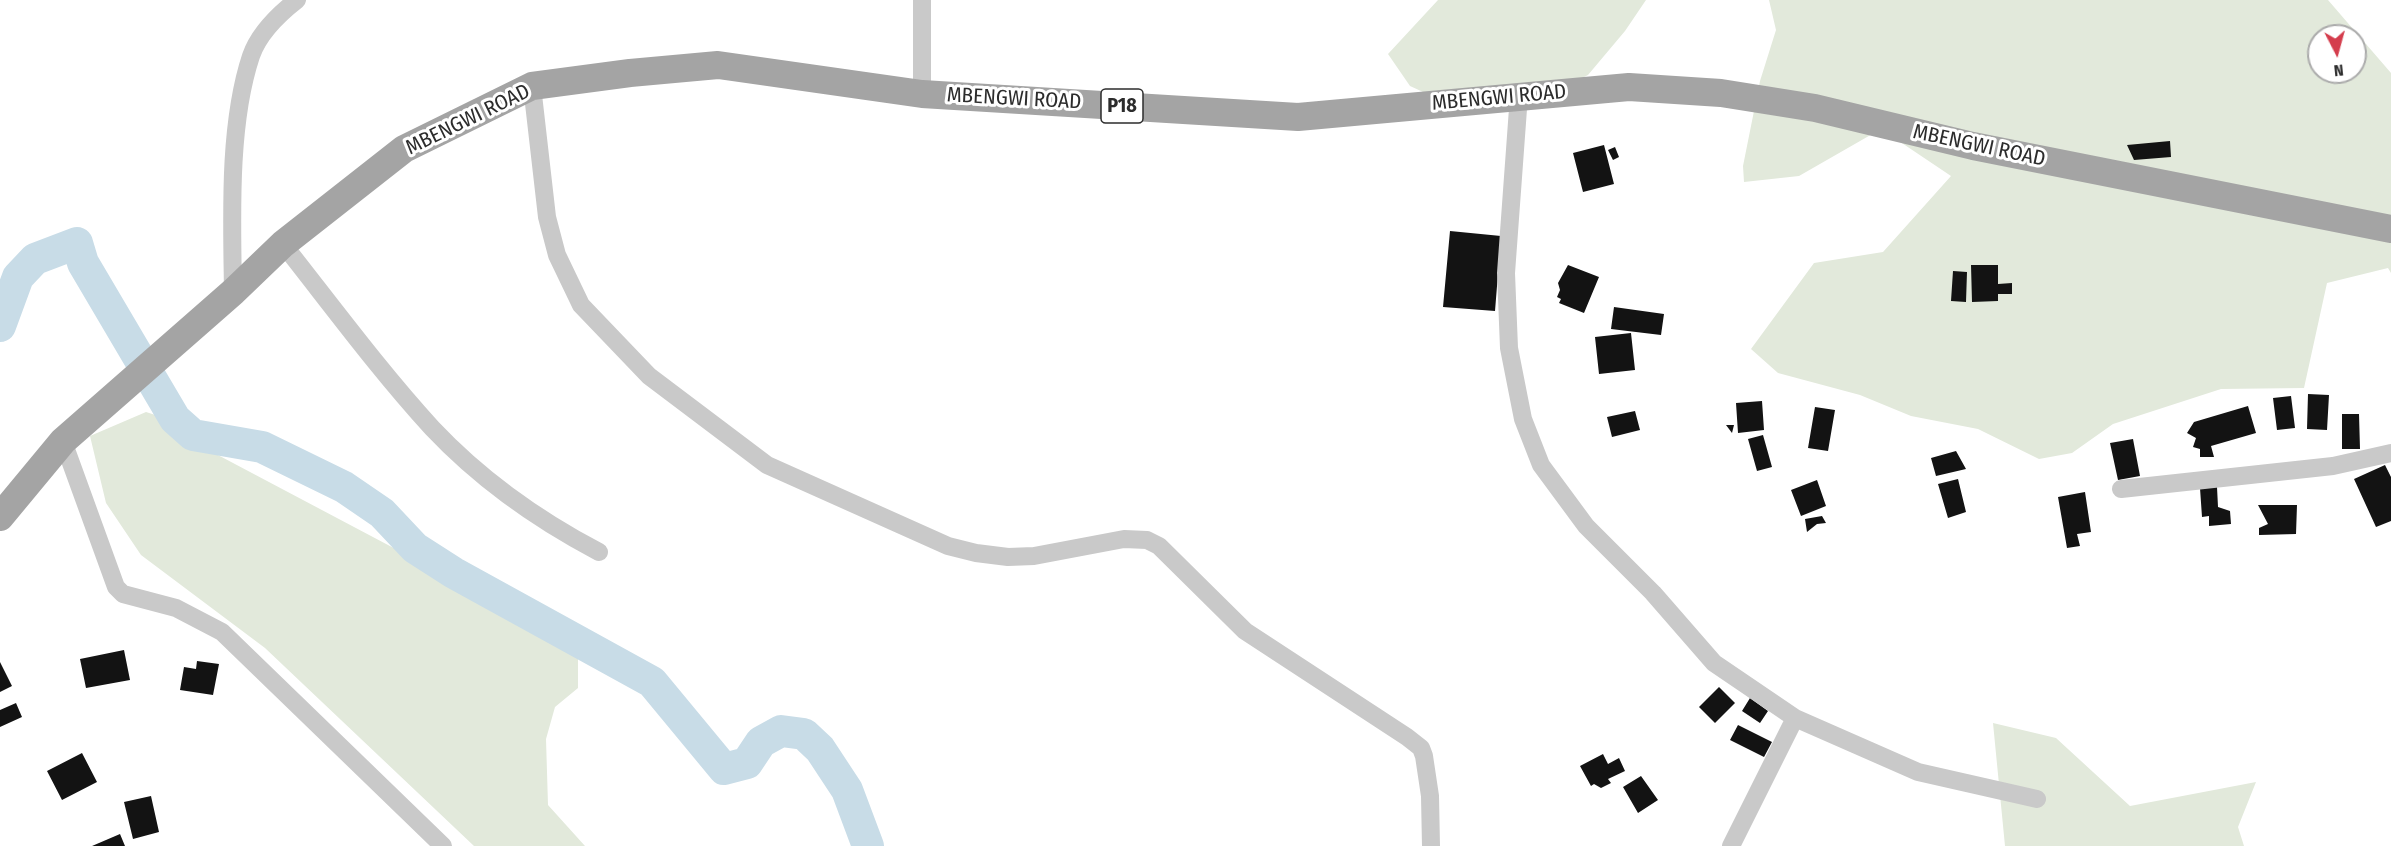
<!DOCTYPE html>
<html>
<head>
<meta charset="utf-8">
<style>
	body { margin:0 }
	#map { position:relative; width:2391px; height:846px; overflow:hidden; background:#fff; font-family:"Fira Sans Condensed",sans-serif }
	canvas { display:block }
	.north { position:absolute; left:2307px; top:24px; width:60px; height:60px; box-sizing:border-box; background:#fff; border:2px solid #ababab; border-radius:50%; rotate:174deg; font-size:16px; font-weight:700; line-height:24px; text-align:center; color:#2c2c2c }
	.north::after { content:''; display:block; margin:auto; width:21px; height:27px; background:#d43d4d; clip-path:polygon(50% 0,100% 100%,50% 72%,0 100%) }
</style>
</head>
<body>
<div id="map">
<canvas width="2391" height="846"></canvas>
<div class="north">N</div>
</div>
<script>
const context = document.querySelector('canvas').getContext('2d');
context.lineJoin = 'round';
function paint(path, color) { context.fillStyle = color; context.fill(path, 'evenodd'); }
function strokePath(path, color, width, dash) { context.strokeStyle = color; context.lineWidth = width; context.lineCap = dash ? 'butt' : 'round'; context.setLineDash(dash || []); context.stroke(path); }
function write(font, color, halo, rows, align = 'center') {
  context.font = font + ' "Fira Sans Condensed",sans-serif'; context.lineWidth = 6; context.setLineDash([]); context.textBaseline = 'middle'; context.strokeStyle = halo; context.fillStyle = color; for (const [text, x, y, turn = 0] of rows) {
    context.save(); context.translate(x, y); context.rotate((+turn || 0) * Math.PI / 180); context.textAlign = isNaN(turn) ? turn : align; if (halo) context.strokeText(text, 0, 0); context.fillText(text, 0, 0); context.restore();
  }
}
paint(new Path2D(`
	M1438,0H1646L1625,31L1588,75L1517,111L1456,107L1410,86L1388,54Z
	M1769,0H2328L2391,73V273L2388,268L2327,283L2304,388L2221,389L2113,424L2072,453L2039,459L1978,429L1911,416L1860,395L1778,373L1751,349L1814,263L1883,252L1951,176L1881,129L1799,176L1744,182L1743,166L1760,81L1776,30ZM2319,36H2355V72H2319Z
	M146,412L177,422L199,445L526,618L578,657V688L555,707L546,739L548,805L585,846H474L265,648L141,555L106,503L90,436Z
	M1993,723L2056,738L2130,806L2256,782L2238,827L2244,846H2005Z`), '#e2e9db');
strokePath(new Path2D(`
	M0,326L18,277L35,259L77,243L83,263L175,419L193,435L262,447L344,487L382,513L415,548L454,573L652,682L724,769L747,763L761,742L781,731L804,734L820,749L847,790L868,846`), '#c8dce7', 32);
paint(new Path2D(`
	M2170,141L2171,157L2134,160L2127,145Z
	M1604,145L1614,184L1583,192L1573,153Z
	M1615,147L1619,157L1613,160L1608,150Z
	M1450,231L1501,236L1495,311L1443,307Z
	M1568,265L1599,277L1584,313L1559,303L1561,299L1557,297L1560,290L1558,283Z
	M1971,265H1998V284L2012,283V294H1998V301L1972,302Z
	M1953,271L1967,272L1966,302L1951,301Z
	M1614,307L1664,314L1661,335L1611,329Z
	M1631,333L1635,370L1599,374L1595,337Z
	M2308,394L2329,395L2327,430L2307,429Z
	M2291,396L2295,428L2277,430L2273,398Z
	M1762,401L1764,430L1738,433L1736,403Z
	M2248,406L2256,433L2211,446L2214,457H2200V449L2193,447L2196,438L2187,433L2194,422Z
	M1815,407L1835,410L1828,451L1808,448Z
	M1635,411L1640,430L1612,437L1607,417Z
	M2342,414H2359L2360,449H2342Z
	M1726,425H1734L1732,433Z
	M1763,435L1772,467L1757,471L1748,439Z
	M2133,439L2140,476L2118,480L2110,443Z
	M1956,451L1966,469L1936,476L1931,458Z
	M2385,465L2391,477V521L2376,527L2354,479Z
	M1958,479L1966,512L1948,518L1938,484Z
	M1817,480L1826,506L1801,516L1791,490Z
	M2217,487L2218,507L2230,511L2231,524L2209,526V516L2202,517L2200,488Z
	M2085,492L2091,532L2077,534L2080,546L2067,548L2058,497Z
	M2258,505H2297L2296,534L2259,535V528L2268,524Z
	M1822,516L1826,523L1817,524L1807,532L1805,519Z
	M124,650L130,680L86,688L80,659Z
	M197,661L219,664L213,695L180,690L184,667L196,669Z
	M0,662L12,686L0,692Z
	M1719,687L1735,703L1715,723L1699,707Z
	M1750,698L1768,711L1760,723L1742,711Z
	M16,703L22,717L0,727V710Z
	M1738,725L1772,742L1764,757L1730,740Z
	M82,753L97,782L62,800L47,771Z
	M1603,754L1608,764L1619,758L1625,771L1608,779L1611,783L1601,788L1594,784L1591,786L1580,766Z
	M1641,776L1658,800L1638,813L1623,787Z
	M151,796L159,832L133,839L124,802Z
	M120,834L125,846H92Z`), '#131313');
strokePath(new Path2D(`
	M532,86L547,217L557,255L581,305L649,376L767,465L948,546L976,553L1008,557L1034,556L1124,539L1147,540L1159,546L1245,631L1407,737L1421,748L1424,756L1430,796L1431,846
	M922,94V0
	M1519,95L1506,273L1509,348L1523,419L1541,465L1586,526L1653,593L1714,663L1795,718L1918,772L2037,799
	M283,244C332,306 379,370 432,428C480,479 538,520 599,552
	M233,292C232,219 228,125 251,56C259,33 279,14 297,0
	M63,441L116,587L123,594L176,608L222,632L443,846
	M2121,489L2333,466L2391,453
	M1731,846L1795,718`), '#c9c9c9', 18);
strokePath(new Path2D(`
	M0,517L63,441L233,292L283,244L404,149L532,86L630,73L718,65L922,94L1298,117L1629,87L1721,93L1815,108L1973,146L2391,229`), '#a4a4a4', 28);
for (const [x, y, w] of [
	[1122,106,42]
]) { const box = new Path2D(); box.roundRect(x - w / 2, y - 17, w, 34, 4.5); context.fillStyle = '#fff'; context.fill(box); strokePath(box, '#2c2c2c', 1.5); }
write('bold 20px', '#2c2c2c', null, [
	["P18",1122,106]
]);
write('21px', '#2c2c2c', '#fff', [
	["MBENGWI ROAD",1499,98,-5],
	["MBENGWI ROAD",1014,99,3],
	["MBENGWI ROAD",468,120,-26],
	["MBENGWI ROAD",1979,146,12]
]);
</script>
</body>
</html>
